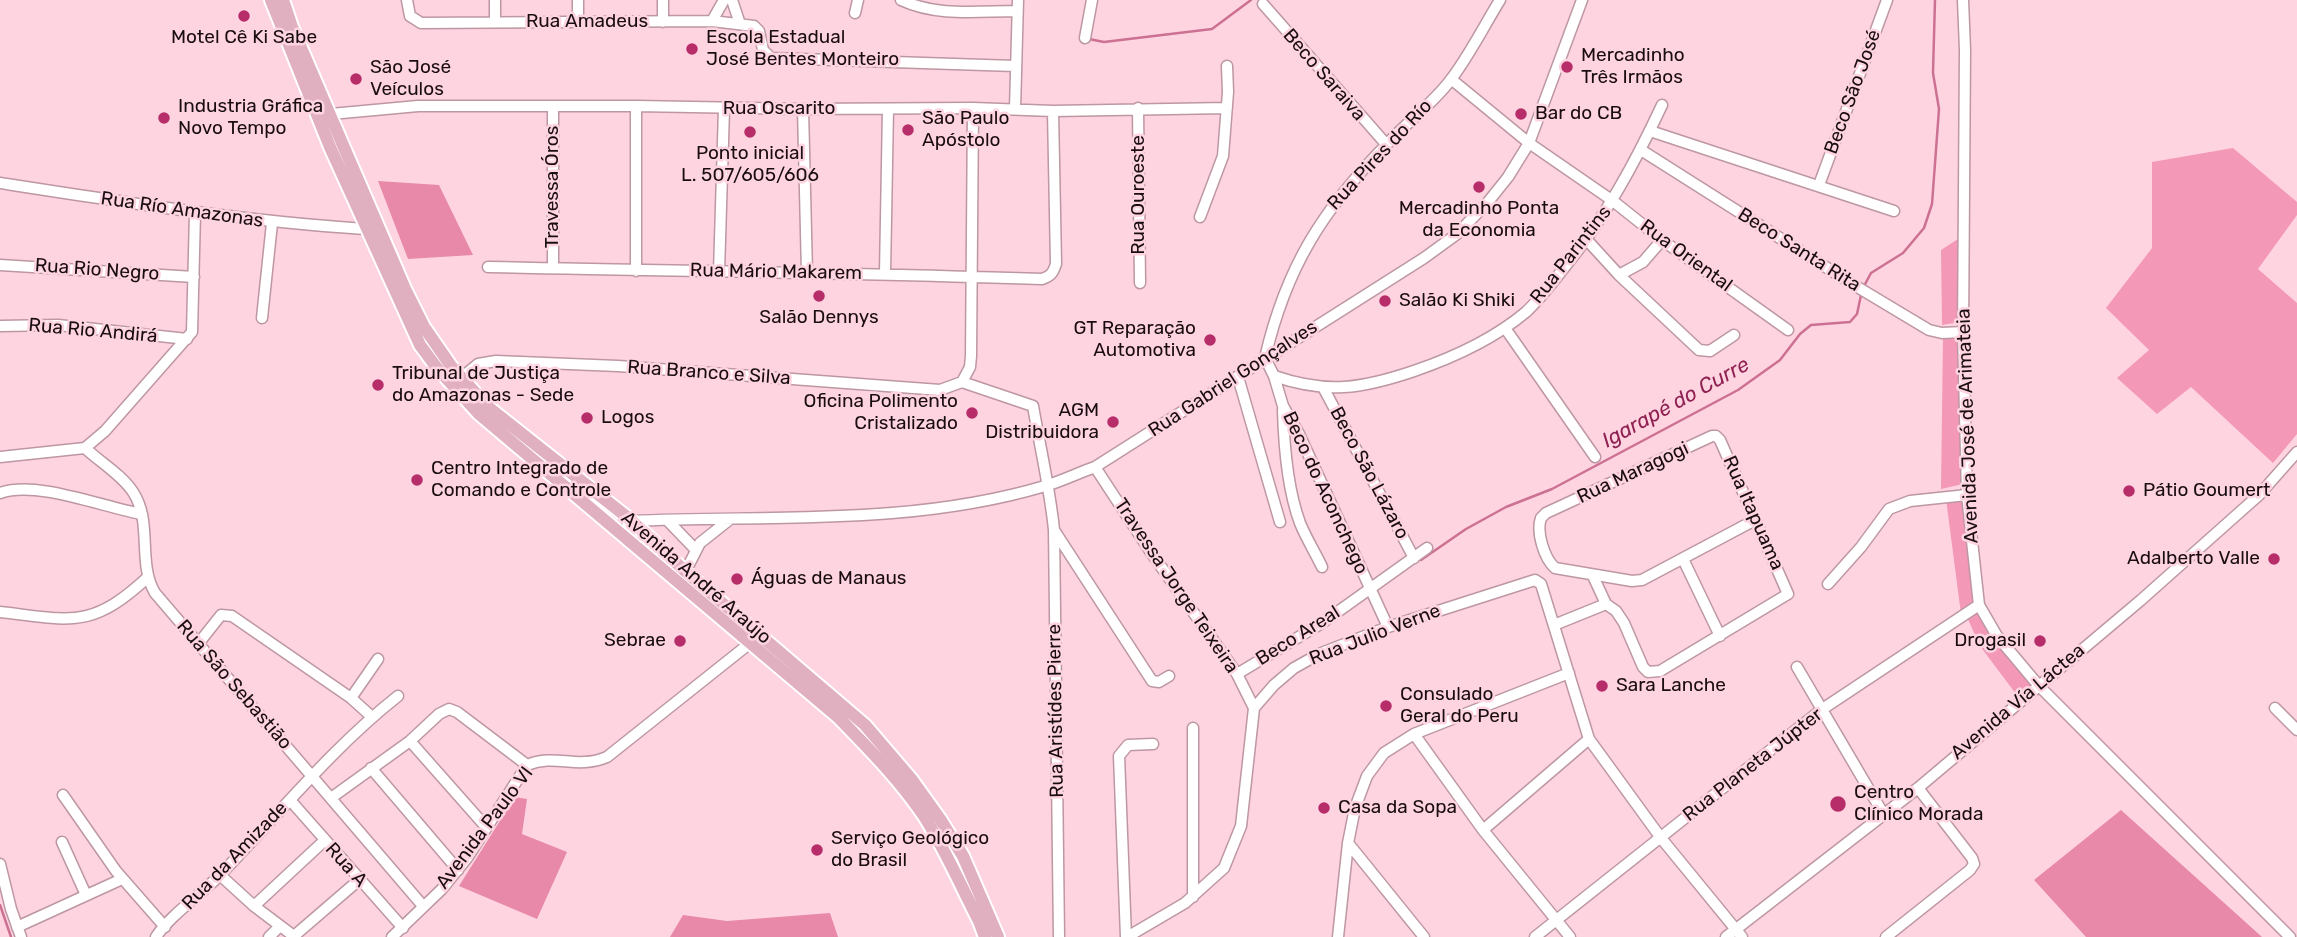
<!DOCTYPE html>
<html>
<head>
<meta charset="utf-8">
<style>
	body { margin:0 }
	canvas { display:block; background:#fed4e1 }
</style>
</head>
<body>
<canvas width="2297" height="937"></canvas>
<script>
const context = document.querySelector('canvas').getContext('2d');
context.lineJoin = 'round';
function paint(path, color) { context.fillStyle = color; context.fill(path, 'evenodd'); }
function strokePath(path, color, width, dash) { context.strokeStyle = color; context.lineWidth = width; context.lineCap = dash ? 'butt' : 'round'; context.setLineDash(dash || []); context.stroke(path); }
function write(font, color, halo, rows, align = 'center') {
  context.font = font + ' Rubik,sans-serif'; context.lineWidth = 5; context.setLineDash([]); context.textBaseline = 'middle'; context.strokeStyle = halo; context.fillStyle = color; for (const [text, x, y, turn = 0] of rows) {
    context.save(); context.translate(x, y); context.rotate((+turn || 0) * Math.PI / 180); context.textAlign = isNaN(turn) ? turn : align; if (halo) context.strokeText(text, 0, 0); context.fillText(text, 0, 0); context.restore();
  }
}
paint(new Path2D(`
	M2233,148L2297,202V215L2258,269L2297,303V434L2273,463L2191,387L2157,414L2117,378L2149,350L2106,308L2152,248V162Z
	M1958,239V319L1954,323L1942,325L1941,250Z
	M1943,336H1960L1963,484L1941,489Z
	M1964,496L1977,604L1961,614L1946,499Z
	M1979,606L2036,683L2019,698L1980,646L1966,615Z`), '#f498b8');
paint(new Path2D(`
	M378,181L439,185L473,255L408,259Z
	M515,797L527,799L522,834L567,852L537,919L459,886Z
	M2121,810L2262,937H2086L2034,880Z
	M830,913L838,937H670L683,915L727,921Z`), '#e889aa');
strokePath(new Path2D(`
	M1089,39L1104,42L1212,29L1251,0
	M1863,288L1871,273L1903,253L1924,228L1932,204L1939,109L1933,73L1935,0
	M1421,560L1466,529L1506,507L1552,489L1738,390L1780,360L1800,334L1811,325L1850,322L1857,314L1861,295
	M0,905L11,937`), '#cd7192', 2.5);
const minor = new Path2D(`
	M407,0L410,16L421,23L712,21L754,26L759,31L763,50L771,58L1015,66
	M495,0V22
	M663,0V22
	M732,0L740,24
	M901,0C938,17 977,11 1017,11
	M1963,0L1965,50L1963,332L1967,495L1979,605L1997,636L2039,686L2290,937
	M1263,4L1386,144
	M855,13L858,0
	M712,21L724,0
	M578,23V0
	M1085,38L1092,0
	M1451,79L1529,143L1613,201L1662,240L1788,330
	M553,106V268
	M636,106V271
	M1138,108L1140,283
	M803,109L807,273
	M1015,109L1018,0
	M331,114L418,106H636L803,109L973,108L1053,111L1227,108
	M1650,131L1894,211
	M1641,150L1854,285L1929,330L1942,333L1963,332
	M0,183C122,202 242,221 365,229
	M1819,185L1887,0
	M1200,217L1223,156L1228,92L1227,66
	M1587,240L1619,275
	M1662,240L1643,262L1619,275L1699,350L1710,351L1734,335
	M0,265L194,277
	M488,267C672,271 857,273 1042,279C1051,276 1053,273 1056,264L1053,111
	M719,272L724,109
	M885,273L888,109
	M262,318L272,223
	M0,326L58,325L187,339
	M1505,328L1595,457
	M1265,358C1286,267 1323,209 1388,143C1408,121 1435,102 1452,78C1470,54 1484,26 1500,0
	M1265,358L1274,376L1283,406L1299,434L1388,627
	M1274,376C1327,394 1361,389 1414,371C1452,358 1495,338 1526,312C1540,299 1552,283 1564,268C1605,218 1635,163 1662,105
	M1238,377L1280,522
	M461,378L478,364L496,361L618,366L940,390L962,382
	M962,382L1033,406C1040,447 1050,489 1054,530L1059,937
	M962,382L970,367L971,356L973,108
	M1324,389L1414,558
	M1283,410C1284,447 1287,488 1300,523C1306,538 1315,552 1322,567
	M85,448C100,462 122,475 133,492C153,522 137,563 155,593L423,906
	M85,448L105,431L192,332L195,213
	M0,457L85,448
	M1095,467L1150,551L1237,674L1254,708
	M0,493C37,480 102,507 142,514
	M667,520L696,550
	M1054,530L1152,681L1159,682L1169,676
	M621,534L632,521C770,515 911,526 1045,486C1062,481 1078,473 1095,467L1424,258L1457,234L1488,202L1508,177L1529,143L1582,0
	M1683,559L1720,636
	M1593,576L1606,604L1616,611L1624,623L1643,667L1648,672L1660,671L1788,594L1720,440L1716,436H1712L1546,513L1541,518C1536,532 1544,558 1555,568L1632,581L1642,580L1755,520
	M682,578L700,543L729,520
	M1828,584L1861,547L1889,509L1910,501L1967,495
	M0,612C71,620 91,630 148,577
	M1554,625L1606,604
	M198,644L221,615L232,616L351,698L372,717
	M1797,667L1884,815
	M1237,674L1322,623L1427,548
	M351,698L378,659
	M2275,708L2297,730
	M1414,734L1483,830L1570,937
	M410,741L486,827
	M371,768L458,870
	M63,795L116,871L165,927
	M331,798L410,741L439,714L449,709L457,712L527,765
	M290,800L403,928
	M1483,830L1589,739
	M62,842L86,895
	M1348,843L1424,937
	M0,864L11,909L21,937
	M220,875L254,906L295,937
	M1193,897V728
	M254,906L324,841
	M17,927L122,879
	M294,936L359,880
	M156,937C169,916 203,893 221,874C279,814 332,748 398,696
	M269,937L280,926
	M392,937L442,889L467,858L527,765C556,753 576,770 607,757L754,640
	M1126,937L1119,756L1128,745L1153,744
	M1127,937L1185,903L1224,868L1241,826L1254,708L1274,685L1294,668L1319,654L1388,627L1535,580L1541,584L1589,739L1661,838L1742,937
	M1338,937L1348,843L1355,808L1367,776L1384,753L1414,734L1569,673
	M1535,937L1821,710L1979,605
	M1726,937L1918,788L2141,600L2259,495L2297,452
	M1886,937L1970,870L1974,864L1972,858L1918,788`);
const major = new Path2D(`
	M271,0L330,147L420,345L437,368L479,414L839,718C869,749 900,780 924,816C945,849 961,886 979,921L985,937
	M283,0L292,27L405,289L424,327L451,366L488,407L632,521L686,572L865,725L912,780L940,819L963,856L998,937`);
strokePath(minor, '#bd97a2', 13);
strokePath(major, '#fff', 16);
strokePath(minor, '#fff', 10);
strokePath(major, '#e0afc0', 12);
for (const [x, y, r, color] of [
	[244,16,7,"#b62d6a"],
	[692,49,7,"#b62d6a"],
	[1567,67,7,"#b62d6a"],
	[356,79,7,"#b62d6a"],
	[1521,114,7,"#b62d6a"],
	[164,118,7,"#b62d6a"],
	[908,130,7,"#b62d6a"],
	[750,132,7,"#b62d6a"],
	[1479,187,7,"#b62d6a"],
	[819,296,7,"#b62d6a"],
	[1385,301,7,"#b62d6a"],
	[1210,340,7,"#b62d6a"],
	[378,385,7,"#b62d6a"],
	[972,413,7,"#b62d6a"],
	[587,418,7,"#b62d6a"],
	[1113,422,7,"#b62d6a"],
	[417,480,7,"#b62d6a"],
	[2129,491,7,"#b62d6a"],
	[2274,559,7,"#b62d6a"],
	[737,579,7,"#b62d6a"],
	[680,641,7,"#b62d6a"],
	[2040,641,7,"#b62d6a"],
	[1602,686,7,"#b62d6a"],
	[1386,706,7,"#b62d6a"],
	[1838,804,9,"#b62d6a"],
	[1324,808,7,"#b62d6a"],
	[817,850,7,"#b62d6a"]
]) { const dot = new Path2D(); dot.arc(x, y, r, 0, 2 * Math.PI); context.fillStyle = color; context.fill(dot); strokePath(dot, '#fed4e1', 2.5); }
write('19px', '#1a0d11', '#fed4e1', [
	["Rua Amadeus",587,22],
	["Beco Saraiva",1324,75,49],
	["Beco São José",1853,92,-70],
	["Rua Oscarito",779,109],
	["Rua Pires do Río",1380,155,-47],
	["Travessa Óros",553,187,-90],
	["Rua Ouroeste",1139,195,-90],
	["Rua Río Amazonas",182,210,8],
	["Beco Santa Rita",1799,250,32],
	["Rua Parintins",1571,255,-52],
	["Rua Oriental",1686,256,36],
	["Rua Rio Negro",97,270,4],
	["Rua Mário Makarem",776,272,1],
	["Rua Rio Andirá",93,331,5],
	["Rua Branco e Silva",709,373,4],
	["Rua Gabriel Gonçalves",1233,379,-33],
	["Avenida José de Arimateia",1968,426,-92],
	["Beco São Lázaro",1369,473,62],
	["Rua Maragogi",1633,473,-25],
	["Beco do Aconchego",1325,493,65],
	["Rua Itapuama",1753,513,66],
	["Avenida André Araújo",696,578,41],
	["Travessa Jorge Teixeira",1176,586,56],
	["Rua Julio Verne",1375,635,-21],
	["Beco Areal",1298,636,-32],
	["Rua São Sebastião",234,685,49],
	["Avenida Vía Láctea",2018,702,-40],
	["Rua Aristídes Pierre",1056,711,-91],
	["Rua Planeta Júpter",1753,765,-38],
	["Avenida Paulo VI",485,828,-53],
	["Rua da Amizade",235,856,-46],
	["Rua A",346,865,48]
]);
write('19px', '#1a0d11', '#fed4e1', [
	["Motel Cê Ki Sabe",244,38,"center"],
	["Escola Estadual",706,38],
	["José Bentes Monteiro",706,60],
	["Mercadinho",1581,56],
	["Três Irmãos",1581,78],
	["São José",370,68],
	["Veículos",370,90],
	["Industria Gráfica",178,107],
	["Novo Tempo",178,129],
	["Bar do CB",1535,114],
	["São Paulo",922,119],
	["Apóstolo",922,141],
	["Ponto inicial",750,154,"center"],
	["L. 507/605/606",750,176,"center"],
	["Mercadinho Ponta",1479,209,"center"],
	["da Economia",1479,231,"center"],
	["Salão Ki Shiki",1399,301],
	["Salão Dennys",819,318,"center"],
	["GT Reparação",1196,329,"right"],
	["Automotiva",1196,351,"right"],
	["Tribunal de Justiça",392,374],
	["do Amazonas - Sede",392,396],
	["Oficina Polimento",958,402,"right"],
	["Cristalizado",958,424,"right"],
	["AGM",1099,411,"right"],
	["Distribuidora",1099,433,"right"],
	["Logos",601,418],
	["Centro Integrado de",431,469],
	["Comando e Controle",431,491],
	["Pátio Goumert",2143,491],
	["Adalberto Valle",2260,559,"right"],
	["Águas de Manaus",751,579],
	["Sebrae",666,641,"right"],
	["Drogasil",2026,641,"right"],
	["Sara Lanche",1616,686],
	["Consulado",1400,695],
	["Geral do Peru",1400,717],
	["Centro",1854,793],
	["Clínico Morada",1854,815],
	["Casa da Sopa",1338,808],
	["Serviço Geológico",831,839],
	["do Brasil",831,861]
], 'left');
write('italic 21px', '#8f2152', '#fed4e1', [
	["Igarapé do Curre",1676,403,-29]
]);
</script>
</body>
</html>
